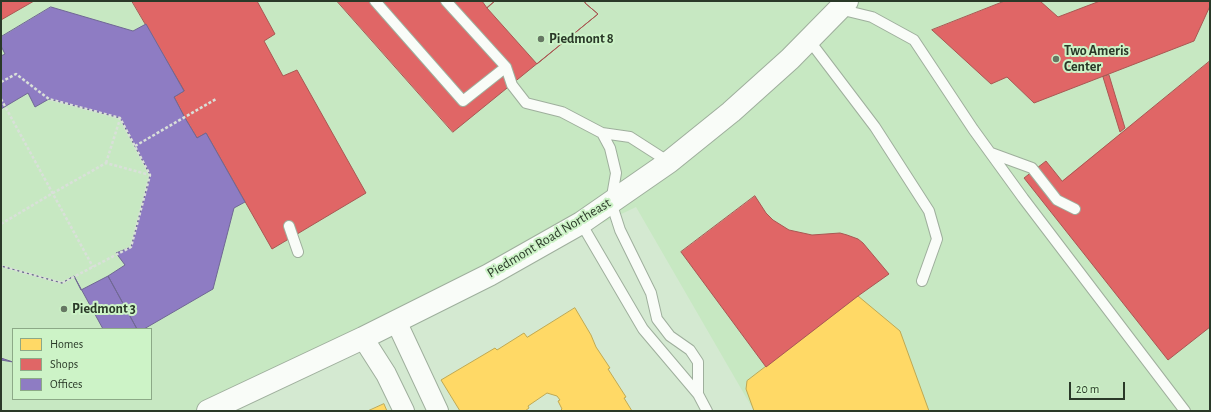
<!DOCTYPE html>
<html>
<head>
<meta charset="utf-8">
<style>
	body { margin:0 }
	#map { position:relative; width:1211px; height:412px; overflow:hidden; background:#d4e9d1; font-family:"Alegreya Sans",sans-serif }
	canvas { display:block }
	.frame { position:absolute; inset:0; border:2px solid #2a3928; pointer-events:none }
	.legend { position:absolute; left:12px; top:328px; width:140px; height:72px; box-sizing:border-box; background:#cdf3c7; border:1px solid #8ca987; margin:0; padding:5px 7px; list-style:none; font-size:12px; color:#2a3928 }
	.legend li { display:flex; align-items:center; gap:8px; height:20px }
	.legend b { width:20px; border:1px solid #8ca987 }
	.scale { position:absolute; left:1069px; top:382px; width:56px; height:18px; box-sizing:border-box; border:2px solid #2a3928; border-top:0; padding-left:5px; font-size:12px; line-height:14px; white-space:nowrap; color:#2a3928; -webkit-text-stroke:3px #cdf3c7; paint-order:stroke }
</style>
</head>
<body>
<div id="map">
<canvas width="1211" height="412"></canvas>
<div class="frame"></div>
<ul class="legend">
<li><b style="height:11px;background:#ffd966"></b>Homes</li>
<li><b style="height:11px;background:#e06666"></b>Shops</li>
<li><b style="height:11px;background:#8e7cc3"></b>Offices</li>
</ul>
<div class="scale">20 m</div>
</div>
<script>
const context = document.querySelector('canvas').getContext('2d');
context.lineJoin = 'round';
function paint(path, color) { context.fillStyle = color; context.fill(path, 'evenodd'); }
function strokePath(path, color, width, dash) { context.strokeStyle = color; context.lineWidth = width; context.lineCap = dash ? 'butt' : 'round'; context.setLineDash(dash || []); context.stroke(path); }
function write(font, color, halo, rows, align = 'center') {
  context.font = font + ' "Alegreya Sans",sans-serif'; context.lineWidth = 4; context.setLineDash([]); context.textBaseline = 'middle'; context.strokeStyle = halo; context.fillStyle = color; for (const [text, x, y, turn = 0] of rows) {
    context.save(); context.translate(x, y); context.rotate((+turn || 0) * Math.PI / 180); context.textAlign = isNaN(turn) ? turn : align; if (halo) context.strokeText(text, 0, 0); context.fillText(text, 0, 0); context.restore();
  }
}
paint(new Path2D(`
	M1,1H1210V411H754L636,207L210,411H1ZM13,329H151V399H13Z`), '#c7e8c2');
const homes = new Path2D(`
	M858,296L900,331L929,411H754L746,389L747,381Z
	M575,308L591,335L596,347L610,368L608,369L626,397L624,398L632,411H560L562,409L558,401L560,400L557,396L547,393L528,406L529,408L525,411H460L441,380L495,348L497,350L524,333L527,337Z
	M384,404L387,411H368Z`);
paint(homes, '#ffd966');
strokePath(homes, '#bfa953', 1);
const shops = new Path2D(`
	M1,1H34L1,20Z
	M132,1H257L275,34L264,41L283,76L297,70L366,193L272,249L206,133L197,138L185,118L174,97L184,91Z
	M337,1H482L487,8L495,1H585V3L598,14L453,132Z
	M495,1H585V3L598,14L537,64L487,8Z
	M1005,1H1040L1058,17L1100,1H1210V6L1194,41L1034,103L1007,77L991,84L932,30Z
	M1210,61V327L1168,360L1024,178L1046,161L1062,181Z
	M1109,75L1125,128L1120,132L1103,77Z
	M755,196L766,213L773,220L789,230L812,235L840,233L847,235L858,239L863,243L889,274L858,296L766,367L681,252Z`);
paint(shops, '#e06666');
strokePath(shops, '#a95853', 1);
const offices = new Path2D(`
	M51,7L133,31L146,24L184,91L174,97L185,118L197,138L206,133L245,202L234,208L213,289L144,329H137L108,276L125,265L116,253L131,247L150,175L120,118L49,99L35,107L28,93L1,109V56L5,54L1,46V37Z
	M1,266L62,283L74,276L103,329H13V362L1,358Z
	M1,266L62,283L74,276L81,290L108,276L137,329H13V362L1,360Z`);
paint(offices, '#8e7cc3');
strokePath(offices, '#706894', 1);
const lane = new Path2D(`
	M375,1L463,101L506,67
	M446,1L506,67L512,85L526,103L562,112L602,133L630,137L669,162
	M839,9L872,17L914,40L973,129L1023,198L1185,411
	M809,40L875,127L929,211L937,239L922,281
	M602,133L610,148L616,173L611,202L620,230L651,293L657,319L670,336L690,350L698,362V394
	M991,153L1032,168L1057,200L1075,209
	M581,223L643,329L698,394L707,411
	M289,226L298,252`);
const street = new Path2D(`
	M396,321L438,411
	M363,338L386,374L404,411`);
const secondary = new Path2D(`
	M208,411L363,338L489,275L581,223L669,162L731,112L790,59L847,1`);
strokePath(lane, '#9faf9d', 12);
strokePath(street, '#9faf9d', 22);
strokePath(secondary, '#9faf9d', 24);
strokePath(new Path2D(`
	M1,82L16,74L49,99L120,118L150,175L131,247L62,283L1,266
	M1,99L93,267
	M135,146L216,99
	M106,163L120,119
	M1,224L53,193L106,163L150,175`), '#d9e0d9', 2.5, [3, 2]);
strokePath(lane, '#f9fcf8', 10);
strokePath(street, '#f9fcf8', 20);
strokePath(secondary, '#f9fcf8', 22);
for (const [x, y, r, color] of [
	[541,39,4,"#667763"],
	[1056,59,4,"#667763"],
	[64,309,4,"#667763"]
]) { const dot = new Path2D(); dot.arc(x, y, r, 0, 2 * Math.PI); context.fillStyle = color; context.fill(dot); strokePath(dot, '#cdf3c7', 1.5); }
write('bold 14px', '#2a3928', '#cdf3c7', [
	["Piedmont 8",549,39],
	["Two Ameris",1064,51],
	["Center",1064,67],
	["Piedmont 3",72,309]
], 'left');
write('14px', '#2a3928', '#cdf3c7', [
	["Piedmont Road Northeast",549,238,-31]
]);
</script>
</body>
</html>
